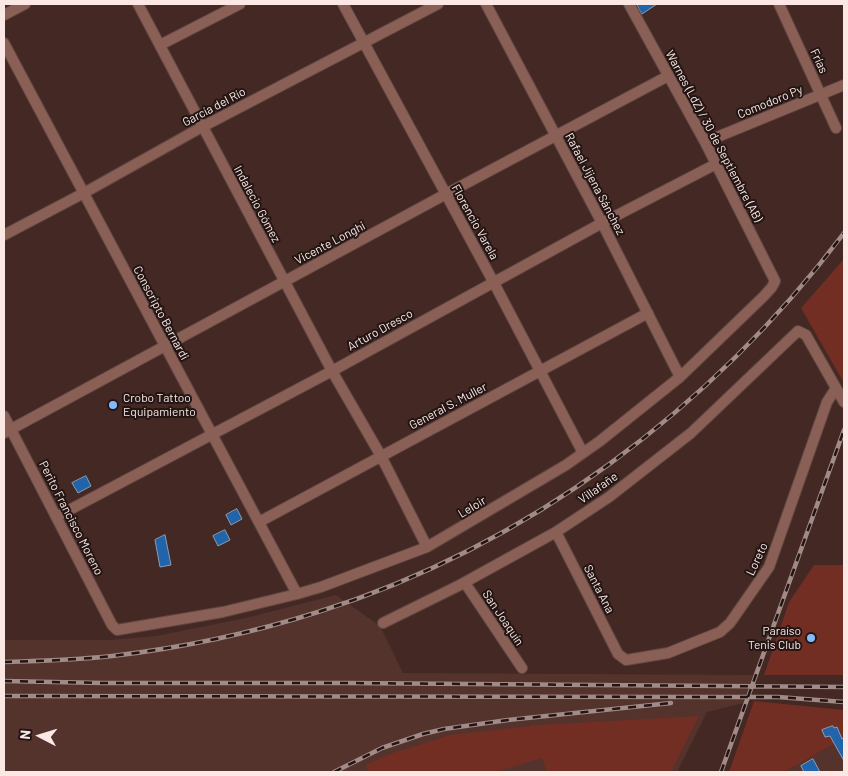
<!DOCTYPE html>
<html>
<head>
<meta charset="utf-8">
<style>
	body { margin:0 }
	#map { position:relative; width:848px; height:776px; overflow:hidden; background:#442823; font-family:Barlow,sans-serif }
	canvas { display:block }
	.frame { position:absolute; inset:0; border:5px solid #fbe8e5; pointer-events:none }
	.north { position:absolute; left:15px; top:711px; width:50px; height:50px; -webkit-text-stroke:4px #221513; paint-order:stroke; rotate:275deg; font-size:14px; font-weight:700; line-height:20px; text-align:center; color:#fbe8e5 }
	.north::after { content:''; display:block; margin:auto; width:18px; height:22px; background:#fbe8e5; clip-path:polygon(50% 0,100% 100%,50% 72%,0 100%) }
</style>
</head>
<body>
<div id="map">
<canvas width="848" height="776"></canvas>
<div class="frame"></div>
<div class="north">N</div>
</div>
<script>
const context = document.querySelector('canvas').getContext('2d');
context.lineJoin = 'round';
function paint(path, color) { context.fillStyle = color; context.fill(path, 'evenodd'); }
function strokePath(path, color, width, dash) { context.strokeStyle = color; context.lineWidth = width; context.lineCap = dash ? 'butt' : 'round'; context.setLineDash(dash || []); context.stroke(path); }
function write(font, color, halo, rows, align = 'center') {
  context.font = font + ' Barlow,sans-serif'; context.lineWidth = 4; context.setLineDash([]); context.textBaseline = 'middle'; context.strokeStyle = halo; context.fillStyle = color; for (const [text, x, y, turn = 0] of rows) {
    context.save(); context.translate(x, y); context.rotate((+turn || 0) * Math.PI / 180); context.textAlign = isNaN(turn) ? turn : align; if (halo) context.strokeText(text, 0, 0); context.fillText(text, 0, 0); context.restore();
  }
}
paint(new Path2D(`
	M336,595L380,626L403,673L753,675L743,703L707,712L677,772H4V640H110L156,636L246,618Z
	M844,739V772H784Z`), '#54332d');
paint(new Path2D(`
	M844,259V383L801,308Z
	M814,565H844V675H764L789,602Z
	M754,701L844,710V739L784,772H729Z
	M699,716L671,772H547L542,758L495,772H368L366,765L387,755L450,735L539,725Z`), '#722e23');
const building = new Path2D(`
	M637,4H657L642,14Z
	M86,476L91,486L78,493L72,483Z
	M237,509L242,519L231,525L226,515Z
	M225,530L230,540L218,546L213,536Z
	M165,535L171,565L160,567L155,540Z
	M833,726L834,728L837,727L842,739L844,737V761L830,736L825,737L822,730Z
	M813,759L820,772H804L801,766Z`);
paint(building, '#2164a9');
strokePath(building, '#899db6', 1);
const street = new Path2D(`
	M138,4L332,371L381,456L427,547
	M343,4L494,283L583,453
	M486,4L602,223L680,377
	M779,4L836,128
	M4,15L25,4
	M4,43L297,594
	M160,45L240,4
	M705,142L844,85
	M4,235L82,194L202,127L438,4
	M4,416L112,625L117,630L223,612L297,594L321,587L427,547L566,465L600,441L680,377L764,296L772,287L775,281L705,142L629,4
	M4,433L446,194L668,76
	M56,517L332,371L602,223L716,164
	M259,522L648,313
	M556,532L618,654L626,660L668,653L720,632L730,623L769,567L827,402L836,388
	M465,583L522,668
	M383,623L458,586L556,532L609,497L691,433L798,331L806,335L844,402`);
strokePath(street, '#614742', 12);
strokePath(street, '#895f56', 10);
const rail = new Path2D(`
	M4,662C40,661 76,660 112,656C181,648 252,633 318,612C528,546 712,408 844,233
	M4,681L103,683H347L844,687
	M4,696L722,697H778L844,702
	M334,772L382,748L423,734L444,729L508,720L671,703
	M721,772L844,430`);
strokePath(rail, '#a28b87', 4.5);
strokePath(rail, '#221513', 2.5, [8]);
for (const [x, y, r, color] of [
	[113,405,5,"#85bbfb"],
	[811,638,5,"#85bbfb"]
]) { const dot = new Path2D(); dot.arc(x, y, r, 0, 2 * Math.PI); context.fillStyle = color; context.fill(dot); strokePath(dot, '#221513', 2); }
write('12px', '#fbe8e5', '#221513', [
	["Frías",819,61,65],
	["Comodoro Py",770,102,-22],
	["García del Río",214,107,-28],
	["Warnes (LdZ) / 30 de Septiembre (AB)",714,136,62],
	["Rafael Jijena Sánchez",595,184,62],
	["Indalecio Gómez",257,204,62],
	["Florencio Varela",475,222,61],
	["Vicente Longhi",330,243,-28],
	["Conscripto Bernardi",161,313,62],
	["Arturo Dresco",380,330,-29],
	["General S. Muller",448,406,-28],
	["Villafañe",598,488,-35],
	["Leloir",472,507,-31],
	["Perito Francisco Moreno",71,518,63],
	["Loreto",757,559,-65],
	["Santa Ana",599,589,63],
	["San Joaquín",503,618,56]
]);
write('12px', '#fbe8e5', '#221513', [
	["Crobo Tattoo",123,398],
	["Equipamiento",123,412],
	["Paraíso",801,631,"right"],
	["Tenis Club",801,645,"right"]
], 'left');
</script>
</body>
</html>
